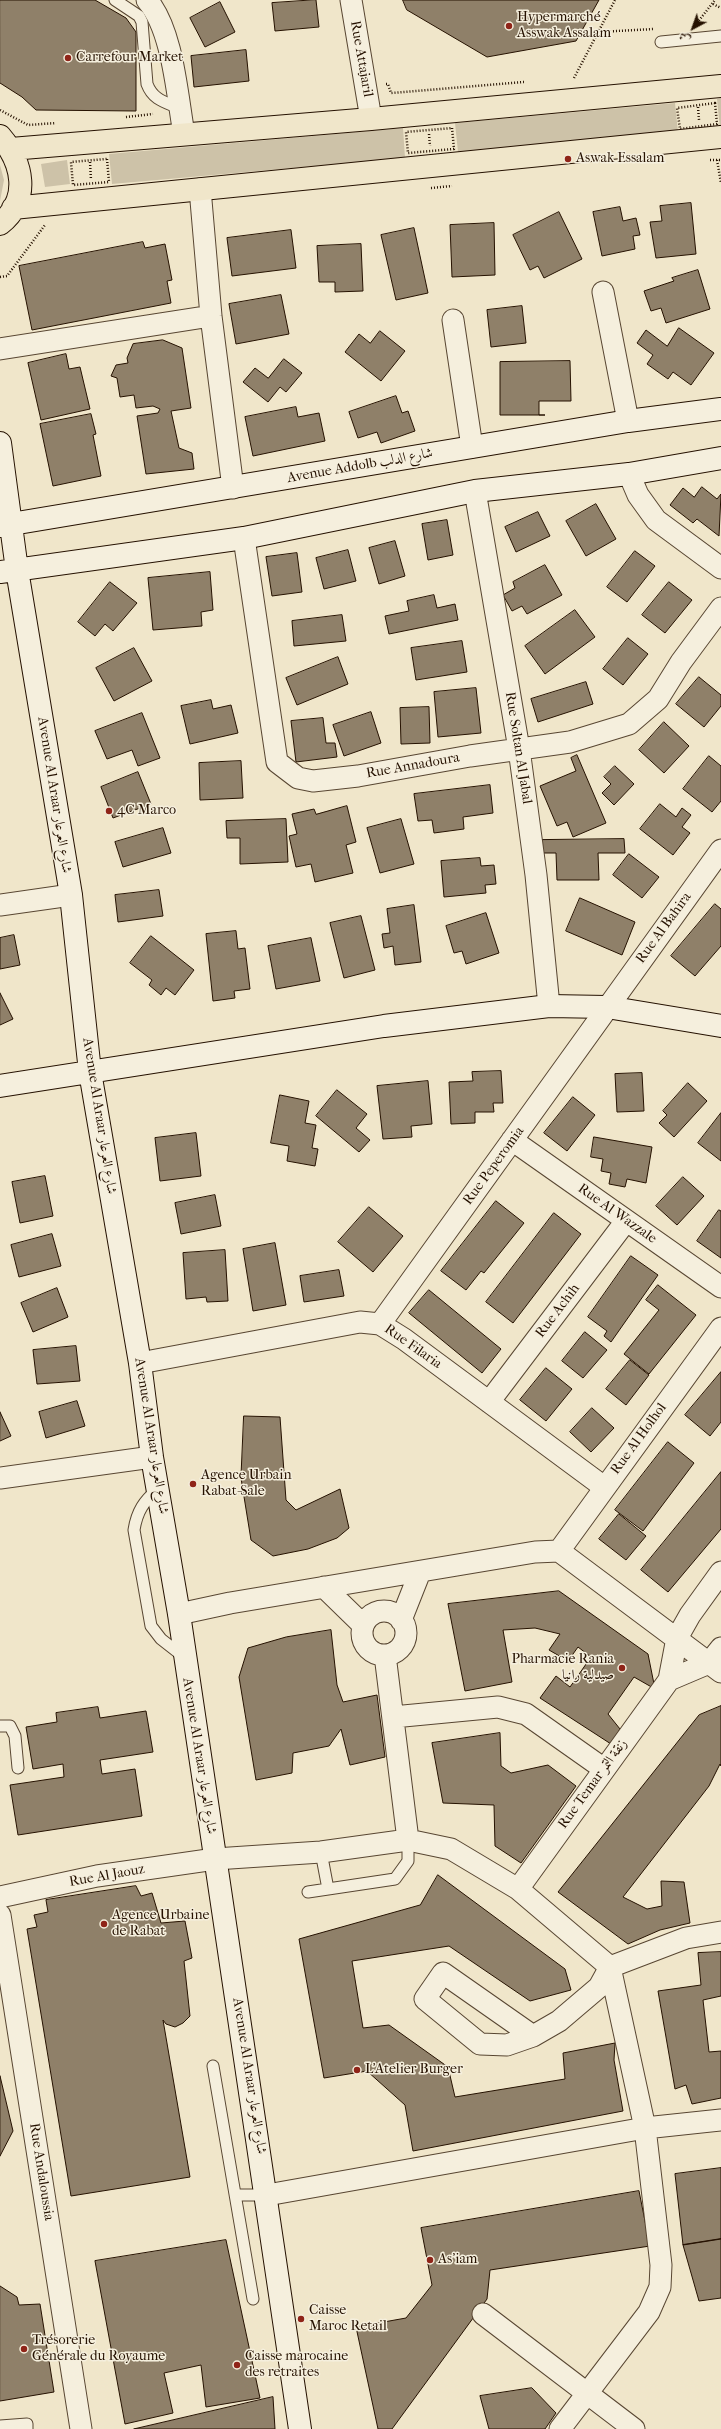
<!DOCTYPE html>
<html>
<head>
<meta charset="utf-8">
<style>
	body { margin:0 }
	#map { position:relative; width:721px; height:2429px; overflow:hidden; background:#f0e6ca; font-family:"IM FELL French Canon",Amiri,serif }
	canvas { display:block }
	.north { position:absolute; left:673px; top:8px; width:40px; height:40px; -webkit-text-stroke:3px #f5efdd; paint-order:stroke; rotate:221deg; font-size:11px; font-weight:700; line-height:16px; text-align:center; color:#251100 }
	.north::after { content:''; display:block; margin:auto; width:14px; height:18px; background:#251100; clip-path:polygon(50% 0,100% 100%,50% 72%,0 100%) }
</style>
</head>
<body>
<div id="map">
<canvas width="721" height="2429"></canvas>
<div class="north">ش</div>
</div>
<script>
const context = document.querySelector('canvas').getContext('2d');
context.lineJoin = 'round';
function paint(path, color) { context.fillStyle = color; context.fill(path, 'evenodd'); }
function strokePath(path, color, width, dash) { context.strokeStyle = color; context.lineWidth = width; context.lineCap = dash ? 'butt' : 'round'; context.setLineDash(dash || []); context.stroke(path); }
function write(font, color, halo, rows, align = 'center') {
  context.font = font + ' "IM FELL French Canon",Amiri,serif'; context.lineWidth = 3; context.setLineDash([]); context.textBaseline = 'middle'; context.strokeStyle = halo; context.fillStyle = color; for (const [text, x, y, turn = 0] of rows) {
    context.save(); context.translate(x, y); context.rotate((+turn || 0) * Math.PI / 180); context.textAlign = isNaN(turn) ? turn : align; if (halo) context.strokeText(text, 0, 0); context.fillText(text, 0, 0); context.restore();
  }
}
paint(new Path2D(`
	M721,98V129H720L717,99Z
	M675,103L678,132L458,152L455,123Z
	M403,128L405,158L112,184L109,154Z
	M67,160L70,184L45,187L41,164Z
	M0,165L4,180L0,201Z`), '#cdc2a8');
const building = new Path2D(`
	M0,0H95L126,18L136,32V111L36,110L22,97L0,83Z
	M316,0L319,27L275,31L272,3Z
	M403,0H599L576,41L487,57L407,10Z
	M220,2L235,32L205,47L190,18Z
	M246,50L249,81L194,87L191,56Z
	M691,203L696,254L656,258L650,222L662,221L660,206Z
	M620,207L623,221L636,218L640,235L633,236L635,249L602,256L593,212Z
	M559,212L582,259L544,278L538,266L530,270L513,235Z
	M494,223L495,275L452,277L450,225Z
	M414,228L428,293L396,300L381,235Z
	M291,230L296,268L232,276L227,238Z
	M143,242L145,248L165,244L172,280L167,281L171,303L32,330L19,266Z
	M361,244L363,291L335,292V282H319L317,246Z
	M698,270L710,309L666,323L661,308L651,311L644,291L674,281L672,278Z
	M281,295L289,334L236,344L229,304Z
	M522,306L526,343L491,347L487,310Z
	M679,328L714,353L691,385L673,372L668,379L647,364L653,355L637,343L646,330L667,346Z
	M380,331L405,351L381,381L345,352L359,334L370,343Z
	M163,340L182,348L191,408L171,411L179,448L192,453L194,469L146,474L137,416L158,413L160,409L153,406L136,408L134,395L120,397L117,378L111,376L116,365L128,363L127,358L133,344Z
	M66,354L69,369L80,367L90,409L41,420L28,363Z
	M284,359L302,373L286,392L280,387L268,402L243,382L255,368L268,378Z
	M570,361L571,401H539V415H545H500V362Z
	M396,396L402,413L408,411L415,431L381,443L377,432L358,438L349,412Z
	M296,407L298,417L319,413L325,441L253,456L245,417Z
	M91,414L96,434L93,435L101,476L53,486L40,424Z
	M702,487L717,499L721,494L719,536L697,519L693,523L670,505L683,488L694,497Z
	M596,504L616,539L586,556L566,521Z
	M538,512L550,536L516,552L505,527Z
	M447,520L453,555L428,560L422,524Z
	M395,541L405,576L379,584L369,548Z
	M348,550L356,581L324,589L316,558Z
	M635,551L655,566L627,602L607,587Z
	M297,553L302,592L272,596L266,557Z
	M545,565L562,595L527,614L522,606L512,611L503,595L515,588L513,582Z
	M210,572L213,610L201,612L202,626L153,630L148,578Z
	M110,582L137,603L113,631L105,624L95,636L78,622Z
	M669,582L692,600L665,633L642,615Z
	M434,595L437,608L455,604L458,620L389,634L385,616L409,611L407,601Z
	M575,610L595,637L545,674L525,646Z
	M342,615L346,641L294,646L292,621Z
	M628,638L648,654L623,685L603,669Z
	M462,641L467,672L416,680L411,648Z
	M134,648L152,681L114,701L96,668Z
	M338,657L348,684L297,705L286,678Z
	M699,677L721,695V706L704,727L676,704Z
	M586,682L593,704L538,722L531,699Z
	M476,688L481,733L438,737L434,692Z
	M211,700L213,709L231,705L238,733L190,744L181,706Z
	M429,707L430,743L401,744L400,708Z
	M371,712L381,743L344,756L333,725Z
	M142,713L160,758L138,766L132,750L107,759L95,731Z
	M323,718L326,743H335L337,757L296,762L291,721Z
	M664,722L689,746L664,773L639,750Z
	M577,755L606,823L573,837L567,822L557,826L540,786L576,771L571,758Z
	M709,756L721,766V801L712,812L683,789Z
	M241,761L243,798L200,800L199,763Z
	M615,766L634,784L614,805L602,793L611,784L604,777Z
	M138,772L151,804L113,818L101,787Z
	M490,785L493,813L463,817L464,829L434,833L432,820L418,821L414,794Z
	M660,804L676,817L682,808L691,815L682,827L690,833L673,855L640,829Z
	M347,806L356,842L346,845L353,873L315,882L311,864L296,867L289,836L297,834L292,814L314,809L316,814Z
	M286,819L288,862L240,864V838H227L226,821Z
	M401,819L414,864L380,873L367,828Z
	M163,828L171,853L123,867L115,842Z
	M624,839L625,853H598L599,880H557L556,853H542V840Z
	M629,854L659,877L642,898L613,875Z
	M480,858L481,866L494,865L496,884L485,885L486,893L444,897L441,861Z
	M159,890L163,916L118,922L115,895Z
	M580,898L635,922L622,955L566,931Z
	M715,904L721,909V946L695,976L671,956Z
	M414,905L421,962L395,965L393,946L384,948L382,934L390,933L387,909Z
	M486,913L499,953L466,964L462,951L454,953L446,926Z
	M361,916L375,970L344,978L330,923Z
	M236,931L238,949L245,948L250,989L234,991L235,998L213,1001L206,934Z
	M14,935L20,965L0,969V938Z
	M151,936L194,970L175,995L166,988L161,995L149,985L152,980L130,963Z
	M311,938L320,981L276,989L268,946Z
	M0,993L13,1019L0,1025Z
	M501,1071L503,1103H493L494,1112H475V1123L451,1124L449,1082L473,1081L472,1072Z
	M642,1073L644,1111L617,1112L615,1074Z
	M428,1081L432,1124L411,1126L412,1137L383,1139L377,1086Z
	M688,1083L707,1101L674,1137L659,1123L667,1115L663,1111Z
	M337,1090L367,1114L356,1128L370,1140L359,1152L316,1116Z
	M280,1095L309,1101L305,1123L316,1125L312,1148L318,1149L315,1166L287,1161L289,1146L271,1143Z
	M573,1097L595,1115L567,1151L544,1133Z
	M721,1113V1161L698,1143Z
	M196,1133L201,1176L160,1181L155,1138Z
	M594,1137L652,1147L646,1183L627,1179L625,1187L609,1184L611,1173L601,1171L603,1159L591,1157Z
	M45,1176L53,1216L20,1223L12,1182Z
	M683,1177L704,1196L677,1225L656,1206Z
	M215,1195L221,1226L181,1234L175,1203Z
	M496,1201L524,1223L484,1273L481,1271L466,1290L441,1271Z
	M369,1207L403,1236L373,1272L338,1242Z
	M719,1210L721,1211V1258L697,1241Z
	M554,1213L581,1234L513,1323L486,1302Z
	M52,1234L61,1266L19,1277L11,1245Z
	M275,1243L286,1305L253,1311L243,1249Z
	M225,1250L228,1301L207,1302L206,1297L186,1299L183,1253Z
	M631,1256L658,1275L611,1342L604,1336L607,1331L588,1317Z
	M339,1270L344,1296L304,1302L300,1276Z
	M658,1285L696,1315L649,1374L624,1354L659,1310L646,1300Z
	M57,1288L68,1317L33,1332L21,1303Z
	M429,1290L501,1349L482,1373L409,1313Z
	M585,1332L607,1350L583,1378L562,1361Z
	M76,1346L80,1381L37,1384L33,1350Z
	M630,1360L649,1375L626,1405L606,1389Z
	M546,1368L572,1389L546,1421L520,1400Z
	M721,1372V1422L710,1436L685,1415Z
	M77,1401L85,1426L46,1438L39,1412Z
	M592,1408L614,1428L591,1452L570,1432Z
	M0,1412L11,1436L0,1441Z
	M244,1416L280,1417L286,1500L296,1510L340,1489L349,1528L337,1538L308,1549L273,1556L251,1540L241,1478Z
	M668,1442L694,1463L643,1531L615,1510Z
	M721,1472V1529L668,1592L641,1570Z
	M619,1514L646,1536L626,1560L599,1539Z
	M559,1591L648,1654L655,1689L634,1677L608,1714L620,1729L611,1744L540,1698L556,1676L570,1687L591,1657L578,1647L568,1661L549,1650L560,1634L535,1628L503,1630L512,1682L465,1691L448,1604Z
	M331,1630L337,1685L343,1702L377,1695L385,1757L350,1765L341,1729L329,1746L293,1753L292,1773L256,1780L239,1677L248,1648L286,1637Z
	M721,1706V1766L720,1764L709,1786L623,1897L647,1909L662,1906L661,1881L684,1882L690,1923L660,1930L628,1944L558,1892L699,1715Z
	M98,1707L100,1718L146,1711L153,1752L100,1760L102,1774L135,1769L142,1816L18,1835L10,1785L64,1777L63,1764L33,1769L26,1727L57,1722L56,1713Z
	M500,1733L501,1766L511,1773L548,1765L576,1786L521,1863L495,1846L494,1805L443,1803L432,1743Z
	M438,1875L565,1969L571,1990L530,2001L449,1946L352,1961L363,2028L389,2025L448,2067L455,2097L565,2079L563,2053L615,2043L614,2060L623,2111L413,2151L405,2105L367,2071L324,2078L299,1939L420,1905Z
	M136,1886L141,1896L152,1893L161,1923L185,1921L192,1958L184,1961L190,2016L183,2023L175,2027L166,2024L163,2020L190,2177L71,2196L27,1929L37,1927L34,1915L48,1912L46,1900Z
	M721,1952V1996L703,2000L709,2052L721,2051V2098L692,2104L686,2085L675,2089L658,1991L701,1985L698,1953Z
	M0,2076L13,2131L0,2156Z
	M721,2168V2239L683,2245L675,2174Z
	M639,2191L650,2246L490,2270L487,2299L392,2429H378L356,2327L406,2318L432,2285L421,2228Z
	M721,2239V2298L699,2301L683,2245Z
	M226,2240L260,2398L206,2407L201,2365L164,2373L173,2413L125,2424L95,2261Z
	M0,2286L17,2297L19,2305L40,2304L54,2392L0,2401Z
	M532,2388L556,2413L545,2429H489L480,2396Z
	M273,2397L275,2429H134Z`);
paint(building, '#8f8069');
strokePath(building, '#251100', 1);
const lane = new Path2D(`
	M115,0L139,16L142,22L147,84C153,100 165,102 179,108
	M661,42L721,36
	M158,1489C144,1501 137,1511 134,1530L151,1626L161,1639L184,1657
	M0,1726H10L15,1736L18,1768
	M321,1852L328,1889
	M308,1892L395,1879L408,1861V1840
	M213,2066L253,2299
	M236,2195H267
	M0,2426L27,2424V2429`);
const street = new Path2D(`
	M147,0C173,30 177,95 184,134
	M351,0L371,119
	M200,189L211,316L233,488
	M603,292L628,421
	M453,320L472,447
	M0,349L211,316
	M629,474L638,495L656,520L721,568
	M475,491L519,749L536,875L549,1006
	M244,538L277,762L298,778L313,781L358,776L470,756L570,742L629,724L658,699L681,662L721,608
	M0,905L71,895
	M512,1140L721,1287
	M380,1324L721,850
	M140,1363L360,1322L380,1324L404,1339L604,1487
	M489,1402L626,1221
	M0,1478L152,1457
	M559,1551L721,1328
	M324,1587L363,1625
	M362 1633a22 22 0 1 1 44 0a22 22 0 1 1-44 0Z
	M179,1614L230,1603L535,1552L559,1551L721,1672
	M401,1620L420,1572
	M385,1655L408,1840
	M669,1680L709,1663L721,1648
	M393,1717L498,1707L526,1714L604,1769
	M518,1889L669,1680L677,1638L690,1615L721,1572
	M0,1897L97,1876L215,1859L321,1852L408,1840L451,1849L518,1889L610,1967L645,2128L661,2265L660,2287L649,2312L560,2429
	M0,1915L81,2429
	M533,2036L443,1973L425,1999L480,2044L507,2045L533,2036L559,2021L599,1987L610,1967L686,1938L721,1932
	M267,2195L645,2128L721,2120
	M483,2314L634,2429`);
const secondary = new Path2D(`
	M0,443L17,570L71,895L90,1072L140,1363L152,1457L179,1614L300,2429
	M0,526L628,421L721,409
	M0,572L244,538L475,491L629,474L721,458
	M0,1086L384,1026L549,1006L607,1007L721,1026`);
const primary = new Path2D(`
	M0,136C23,163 31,199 0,224
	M11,149L371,119L721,86
	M13,208L721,137`);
strokePath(lane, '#584632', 13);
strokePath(street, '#584632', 23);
strokePath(secondary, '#251100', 24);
strokePath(primary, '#251100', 24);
strokePath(new Path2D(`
	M713,4L721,8
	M697,23L715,0
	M598,32L654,29
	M574,78L615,0
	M386,84H388L391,93L524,82
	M715,103L717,124L680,129L677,108Z
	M698,107L699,120
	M0,110L28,125L56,123
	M126,117L153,114
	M452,128L454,149L408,153L406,132Z
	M429,134L430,146
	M107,159L109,182L73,185L71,162Z
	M710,160H721
	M717,160L721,183
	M90,162L91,180
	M431,188L452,186
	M0,277L7,276L45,225`), '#251100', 2.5, [1, 2]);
strokePath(lane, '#f5efdd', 11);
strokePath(street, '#f5efdd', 21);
strokePath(secondary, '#f5efdd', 22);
strokePath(primary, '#f0e6ca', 22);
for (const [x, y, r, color] of [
	[509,26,4,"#8f2418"],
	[68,58,4,"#8f2418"],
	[568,159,4,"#8f2418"],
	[109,811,4,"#8f2418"],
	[193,1484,4,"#8f2418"],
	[622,1668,4,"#8f2418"],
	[104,1924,4,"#8f2418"],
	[357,2070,4,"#8f2418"],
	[430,2260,4,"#8f2418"],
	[301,2319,4,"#8f2418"],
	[24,2349,4,"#8f2418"],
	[237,2365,4,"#8f2418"]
]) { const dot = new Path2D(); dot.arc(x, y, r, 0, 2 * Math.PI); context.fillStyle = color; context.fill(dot); strokePath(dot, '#f5efdd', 1.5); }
write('14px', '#251100', '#f5efdd', [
	["Hypermarché",517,18],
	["Asswak Assalam",517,34],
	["Carrefour Market",76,58],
	["Aswak Essalam",576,159],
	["4C Marco",117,811],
	["Agence Urbain",201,1476],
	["Rabat-Sale",201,1492],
	["Pharmacie Rania",614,1660,"right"],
	["صيدلية رانيا",614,1676,"right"],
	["Agence Urbaine",112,1916],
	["de Rabat",112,1932],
	["L'Atelier Burger",365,2070],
	["As'iam",438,2260],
	["Caisse",309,2311],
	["Maroc Retail",309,2327],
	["Trésorerie",32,2341],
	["Générale du Royaume",32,2357],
	["Caisse marocaine",245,2357],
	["des retraites",245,2373]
], 'left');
write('14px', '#251100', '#f5efdd', [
	["Rue Attajaril",361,59,80],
	["Avenue Addolb شارع الدلب",360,466,-10],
	["Rue Soltan Al Jabal",518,748,81],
	["Rue Annadoura",413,766,-10],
	["Avenue Al Araar شارع العرعار",54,795,81],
	["Rue Al Bahira",664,928,-54],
	["Avenue Al Araar شارع العرعار",99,1116,81],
	["Rue Peperomia",494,1166,-54],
	["Rue Al Wazzale",617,1214,35],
	["Rue Achih",558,1311,-53],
	["Rue Filaria",413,1347,35],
	["Avenue Al Araar شارع العرعار",151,1436,81],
	["Rue Al Holhol",639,1439,-54],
	["Avenue Al Araar شارع العرعار",199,1756,81],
	["Rue Temar زنقة التمر",593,1784,-54],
	["Rue Al Jaouz",107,1876,-10],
	["Avenue Al Araar شارع العرعار",249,2076,81],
	["Rue Andaloussia",41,2172,81]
]);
</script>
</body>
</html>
